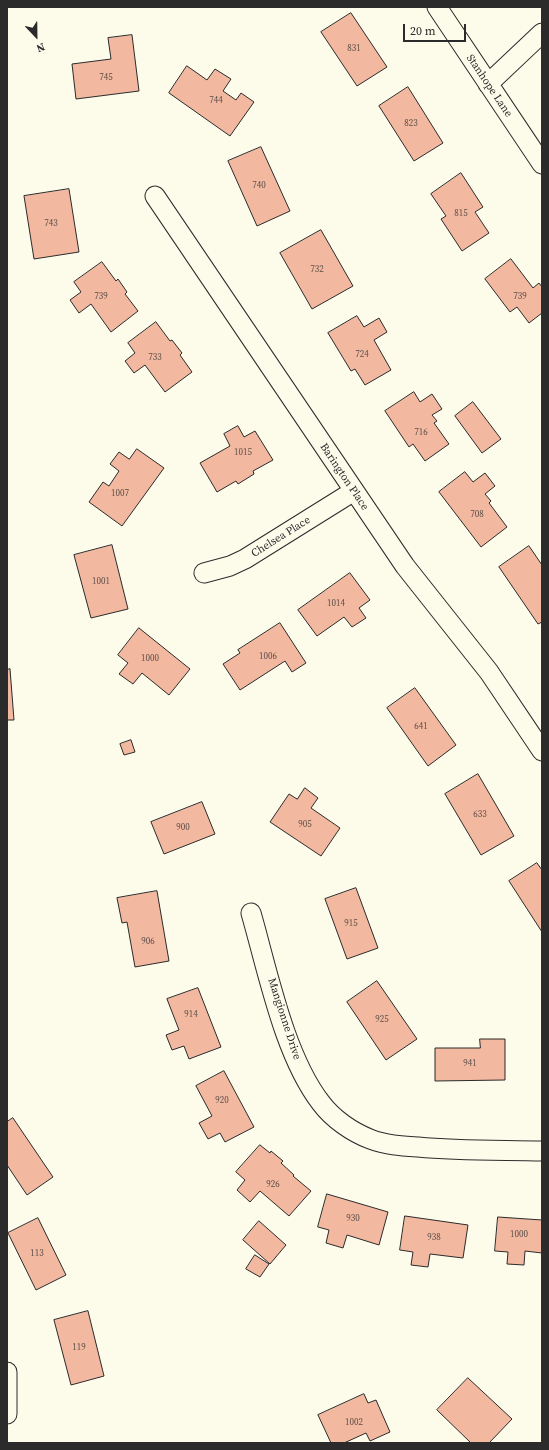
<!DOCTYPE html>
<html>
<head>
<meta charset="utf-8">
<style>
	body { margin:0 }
	#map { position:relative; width:549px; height:1450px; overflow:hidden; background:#fdfbea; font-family:"Source Serif 4",serif }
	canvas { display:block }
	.frame { position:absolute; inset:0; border:8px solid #2b2b2b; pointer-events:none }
	.north { position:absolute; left:16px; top:16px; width:40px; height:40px; -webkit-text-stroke:3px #fdfbea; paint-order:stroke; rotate:158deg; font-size:11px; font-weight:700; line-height:16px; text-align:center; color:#2b2b2b }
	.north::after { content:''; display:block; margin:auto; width:14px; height:18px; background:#2b2b2b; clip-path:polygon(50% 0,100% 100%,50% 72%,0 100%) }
	.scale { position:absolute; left:403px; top:24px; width:63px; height:18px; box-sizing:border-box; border:2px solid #2b2b2b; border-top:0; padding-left:5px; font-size:12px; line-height:14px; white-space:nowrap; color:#2b2b2b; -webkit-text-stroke:3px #fdfbea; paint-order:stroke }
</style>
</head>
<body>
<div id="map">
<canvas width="549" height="1450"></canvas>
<div class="frame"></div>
<div class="north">N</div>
<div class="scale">20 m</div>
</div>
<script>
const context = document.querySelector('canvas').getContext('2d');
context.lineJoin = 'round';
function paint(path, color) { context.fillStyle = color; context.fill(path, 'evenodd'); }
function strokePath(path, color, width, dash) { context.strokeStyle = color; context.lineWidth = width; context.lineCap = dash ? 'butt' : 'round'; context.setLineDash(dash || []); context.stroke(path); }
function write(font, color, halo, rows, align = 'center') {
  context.font = font + ' "Source Serif 4",serif'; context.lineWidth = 3; context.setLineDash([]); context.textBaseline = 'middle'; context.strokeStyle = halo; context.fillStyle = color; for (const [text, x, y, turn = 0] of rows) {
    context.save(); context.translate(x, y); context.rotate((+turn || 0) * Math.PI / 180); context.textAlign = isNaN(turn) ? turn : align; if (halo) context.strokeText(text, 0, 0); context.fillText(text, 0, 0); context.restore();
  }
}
const building = new Path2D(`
	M351,13L387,67L357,86L321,32Z
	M132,35L139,91L76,99L72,64L111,59L108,38Z
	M187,66L207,80L215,69L231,79L223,91L236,100L241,93L254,102L230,136L169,93Z
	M408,87L443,143L414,161L379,106Z
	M261,147L290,211L257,226L228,161Z
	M461,173L483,207L475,212L489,233L462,251L441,219L446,216L431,194Z
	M69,189L79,252L34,259L24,196Z
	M321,230L353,286L312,309L280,253Z
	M511,259L533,288L539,283L542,287V313L529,323L517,307L510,312L485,279Z
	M102,262L116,281L118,279L127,292L125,294L138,311L111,332L91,304L79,313L70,300L81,292L74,282Z
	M357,316L364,327L379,318L387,332L374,340L391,370L365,385L355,369L351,371L328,333Z
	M156,322L170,341L172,340L182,353L180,355L192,372L165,392L145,365L134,373L125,361L135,353L128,343Z
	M414,392L420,402L432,394L442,409L432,415L437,421L434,423L449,444L425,461L413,444L409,447L385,411Z
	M473,402L501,439L482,453L455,416Z
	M238,426L244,437L255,431L273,460L253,471L254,474L238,484L236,481L217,492L200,463L230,446L224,434Z
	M137,449L164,468L122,526L89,502L103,482L109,486L119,471L110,464L119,452L129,459Z
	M465,472L473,482L485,473L495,486L485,494L491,501L489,503L507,527L481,547L439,492Z
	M112,545L128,609L91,618L74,555Z
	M529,546L542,565V622L538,624L499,567Z
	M350,573L370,600L359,608L366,618L352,627L344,617L317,636L298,610Z
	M280,623L306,663L292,672L285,661L240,690L223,664L240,653L238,650Z
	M139,628L190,669L169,695L142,673L133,684L119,674L128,663L118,655Z
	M10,669L14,720H7V670Z
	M415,688L456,745L428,766L387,708Z
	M131,740L135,752L124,755L120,744Z
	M478,774L514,836L481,855L445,794Z
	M305,788L318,798L311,808L340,828L321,856L270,822L289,794L297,799Z
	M202,802L215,834L164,854L151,822Z
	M537,863L542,870V932L509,881Z
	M356,888L378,948L347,959L325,899Z
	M157,891L169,961L135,967L127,922L122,923L117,898Z
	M377,981L417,1039L386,1060L347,1002Z
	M198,988L221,1047L189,1059L184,1046L172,1050L166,1035L179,1030L167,999Z
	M480,1039H505V1080L435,1081V1048H480Z
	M224,1071L254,1127L225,1142L220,1133L208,1139L199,1123L212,1116L196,1086Z
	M13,1118L53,1177L27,1195L7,1165V1122Z
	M260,1145L270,1153L271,1151L283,1161L281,1163L294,1175L293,1176L311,1191L289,1216L260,1191L250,1202L237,1190L245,1180L236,1172Z
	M327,1194L388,1212L379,1245L347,1235L343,1248L326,1243L329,1230L318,1227Z
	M405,1216L468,1225L463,1258L430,1254L428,1267L411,1265L413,1252L400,1250Z
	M498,1217L542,1220V1253L525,1251L524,1265L507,1264L508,1252L495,1251Z
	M38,1218L66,1275L36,1290L8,1233Z
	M259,1221L286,1245L270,1264L243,1240Z
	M255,1255L269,1264L260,1277L246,1269Z
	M88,1311L104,1376L71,1385L54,1320Z
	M468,1378L512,1419L489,1443H471L437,1410Z
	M364,1394L368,1403L376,1400L390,1432L370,1441L366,1433L344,1443H331L318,1415Z`);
paint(building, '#f2b8a0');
strokePath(building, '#2b2b2b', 1);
const street = new Path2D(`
	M437,7L542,164
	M488,84L542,33
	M155,196L405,566L489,672L542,751
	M204,573L230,566L245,559L354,491
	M251,913C268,972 284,1055 321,1103C333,1119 352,1132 370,1139C385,1145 402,1146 418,1147C459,1151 500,1150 542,1151
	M7,1372V1414`);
strokePath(street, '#2b2b2b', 21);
strokePath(street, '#fdfbea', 19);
write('9px', '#5d4e48', null, [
	["831",354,49],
	["745",106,78],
	["744",216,101],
	["823",411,124],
	["740",259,186],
	["815",461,214],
	["743",51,224],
	["732",317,270],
	["739",101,297],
	["739",520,297],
	["724",362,355],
	["733",155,358],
	["716",421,433],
	["1015",243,453],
	["1007",120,494],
	["708",477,515],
	["1001",101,582],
	["1014",336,604],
	["1006",268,657],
	["1000",150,659],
	["641",421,727],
	["633",480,815],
	["905",305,825],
	["900",183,828],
	["915",351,924],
	["906",148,942],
	["914",191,1015],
	["925",382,1020],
	["941",470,1064],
	["920",222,1101],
	["926",273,1185],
	["930",353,1219],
	["1000",519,1235],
	["938",434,1238],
	["113",37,1254],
	["119",79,1348],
	["1002",354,1423]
]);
write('11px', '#2b2b2b', '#fdfbea', [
	["Stanhope Lane",489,86,56],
	["Barington Place",344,477,56],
	["Chelsea Place",281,537,-32],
	["Mangionne Drive",284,1019,72]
]);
</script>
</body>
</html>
